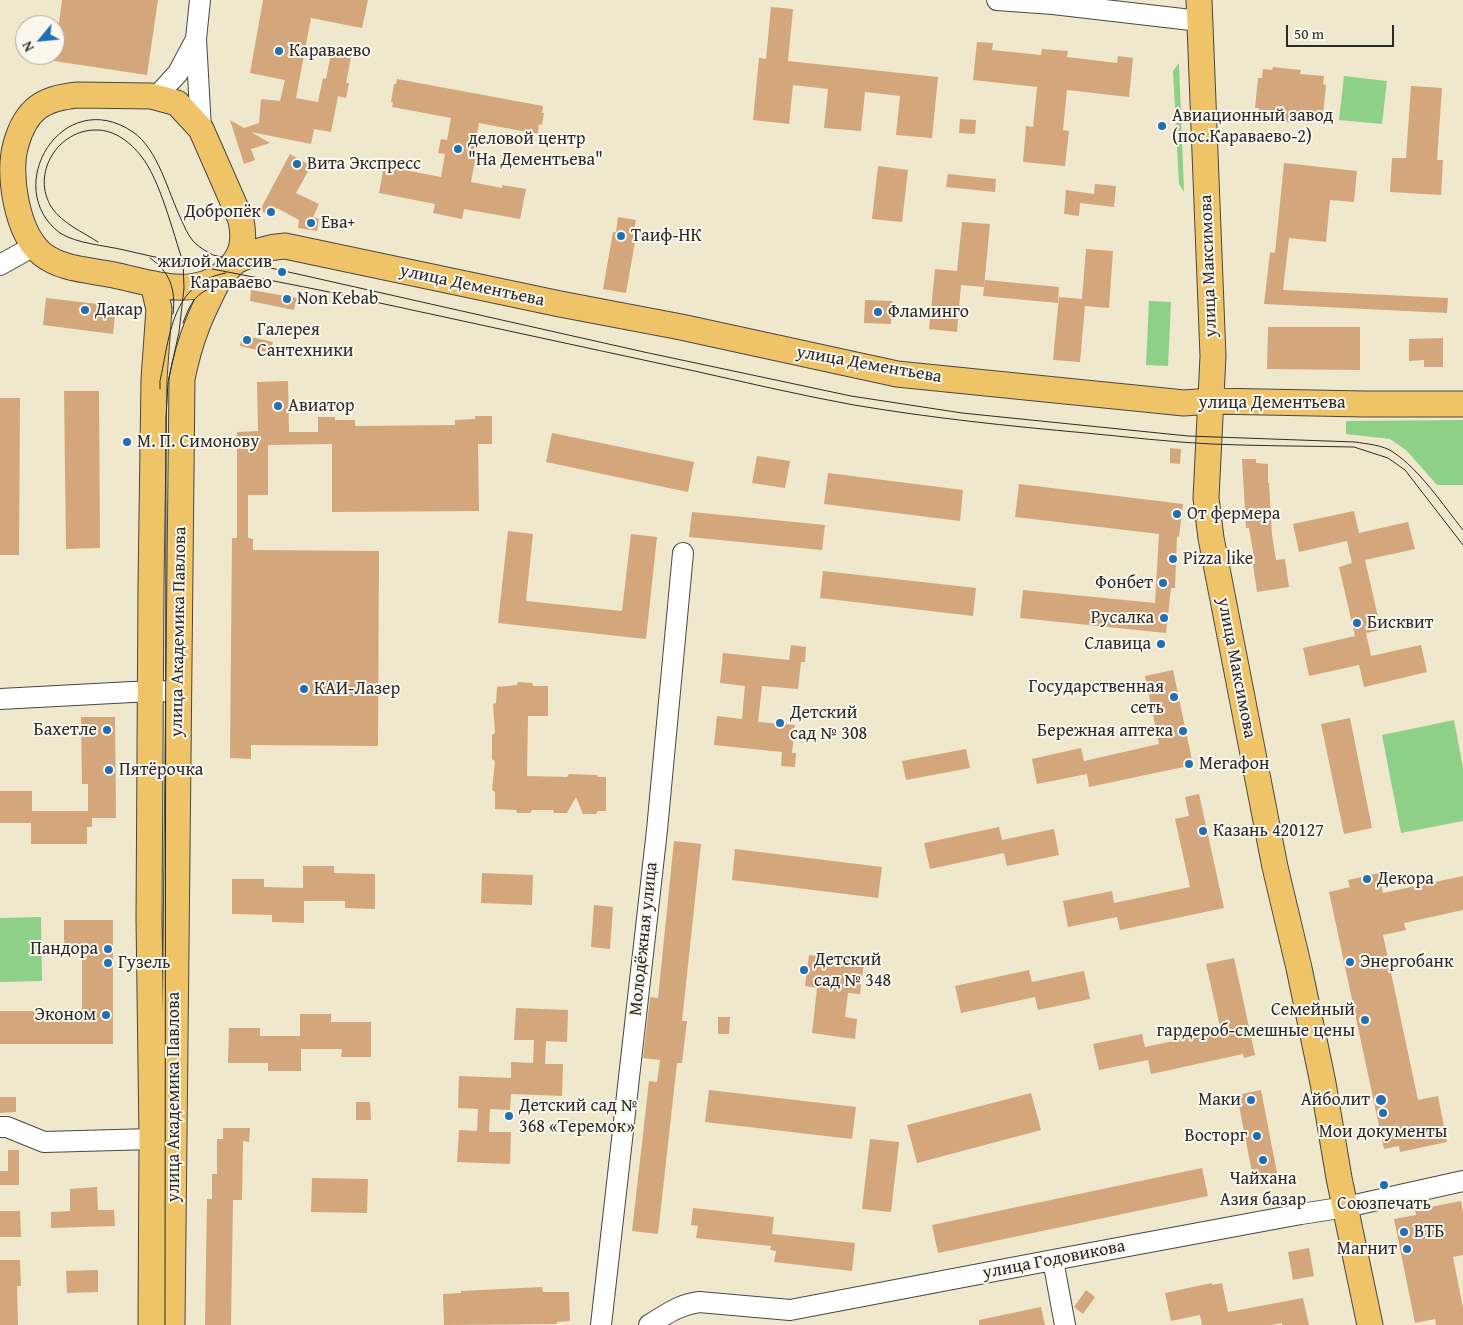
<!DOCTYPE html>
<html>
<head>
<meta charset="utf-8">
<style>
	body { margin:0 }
	#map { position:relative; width:1463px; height:1325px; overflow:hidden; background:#efe8cd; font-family:"Gentium Book Plus",serif }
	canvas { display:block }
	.north { position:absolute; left:15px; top:15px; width:50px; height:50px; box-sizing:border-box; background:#fbf7ec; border:1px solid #a8a59f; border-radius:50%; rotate:242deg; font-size:14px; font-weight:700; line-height:20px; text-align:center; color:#2b2b2b }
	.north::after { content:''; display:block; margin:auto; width:18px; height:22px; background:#1f6fb2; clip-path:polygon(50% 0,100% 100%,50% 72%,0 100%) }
	.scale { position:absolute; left:1286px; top:25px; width:108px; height:22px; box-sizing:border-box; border:2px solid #2b2b2b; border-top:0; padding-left:6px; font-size:15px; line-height:18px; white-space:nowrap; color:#2b2b2b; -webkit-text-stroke:4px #fbf7ec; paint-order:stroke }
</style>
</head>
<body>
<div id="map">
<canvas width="1463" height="1325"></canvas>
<div class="north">N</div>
<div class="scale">50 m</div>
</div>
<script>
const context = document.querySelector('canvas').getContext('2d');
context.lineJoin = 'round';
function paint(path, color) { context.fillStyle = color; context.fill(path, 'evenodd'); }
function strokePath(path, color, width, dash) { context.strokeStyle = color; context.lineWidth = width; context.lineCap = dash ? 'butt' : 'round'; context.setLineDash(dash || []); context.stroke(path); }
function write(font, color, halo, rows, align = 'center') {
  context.font = font + ' "Gentium Book Plus",serif'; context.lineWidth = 4; context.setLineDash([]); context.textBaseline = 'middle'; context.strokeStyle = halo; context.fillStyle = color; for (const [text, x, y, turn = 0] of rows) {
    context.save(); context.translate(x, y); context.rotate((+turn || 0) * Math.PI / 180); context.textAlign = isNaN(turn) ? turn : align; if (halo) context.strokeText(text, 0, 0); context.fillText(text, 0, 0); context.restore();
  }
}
paint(new Path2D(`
	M1179,63V64L1184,192L1179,184L1173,71Z
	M1344,76L1387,81L1382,124L1339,120Z
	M1149,301L1171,302L1168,366L1146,365Z
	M1463,420V485H1437L1406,450L1390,439L1346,434V421Z
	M1454,720L1463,768V821L1401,833L1382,735Z
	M41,917L42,981L0,982V918Z`), '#8ed087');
paint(new Path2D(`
	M62,0H158L147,75L54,61Z
	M263,0H368L362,28L311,18L296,98L318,102L323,78L326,79L332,48L352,52L346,83H349L346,98L338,96L331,132L314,129L311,144L251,132L270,143L251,149L255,160L244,164L230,120L244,128L259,123L261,99L280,101L285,80L250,73Z
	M771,7L793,9L788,61L938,77L932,138L896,135L900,96L865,92L861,131L824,128L828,89L793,85L789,124L753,120L759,58L766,59Z
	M977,42L993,43L992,50L1041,55L1042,49L1068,51L1067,57L1117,63L1118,56L1133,58L1129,97L1067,90L1063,130L1069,131L1065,166L1023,162L1026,126L1033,127L1037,87L973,80Z
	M1273,67L1301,70L1300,74L1324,76L1323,84L1326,85L1323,115L1320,114L1319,121L1296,119L1295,123L1267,120L1268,115L1258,114L1259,108H1255L1258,78H1262L1263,69L1272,70Z
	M397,79L543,106L542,113H544L542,125L539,124L538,134L479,123L475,144L478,145L471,182L502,188V185L526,189L520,219L464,209L462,219L433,213L435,204L379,193L384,166L441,177L445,154L438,153L441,139L447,140L451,118L392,107L393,102H391L394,84H396Z
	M1411,86L1442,88L1437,160H1443L1441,195L1390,192L1392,158H1406Z
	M960,119L976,120L975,134L959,133Z
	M290,154L311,166L296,193L319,204L313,217L319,219L317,231L298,228L299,220L277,208L272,217L260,210Z
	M1284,163L1357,171L1354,202L1330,200L1326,242L1289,238L1283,290L1448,298L1447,313L1264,304L1270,252L1275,253Z
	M878,166L908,170L902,222L872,219Z
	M948,174L996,179L995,192L946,187Z
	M1095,184L1116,186L1114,207L1080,203L1079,216L1064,214L1066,190L1094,194Z
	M618,217L636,220L633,235L636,236L626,293L603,289L613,232H616Z
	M962,222L990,224L984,287L961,285L957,332L929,329L935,269L957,271Z
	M1086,249L1113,251L1109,308L1085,306L1080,362L1053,360L1059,297L1082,299Z
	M985,280L1059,287L1058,303L983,296Z
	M251,290L297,298L294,310L250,301Z
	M46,298L116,306L113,334L43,325Z
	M865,300L892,301L891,324L864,323Z
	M1268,327H1360V370L1267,369Z
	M242,335L273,342L270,353L240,346Z
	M1443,338V367H1424V360L1409,361V339Z
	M288,381L289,432H318V417H335V420H355V426L455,425V420L475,419V416H492V444H478L479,511L332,512V444L268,445V495H248V538L253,539V550L379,551L378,746L251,745V759L230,758L232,538H237V432L258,431L257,382Z
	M64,391H99L100,548L66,549Z
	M0,398H20L19,555H0Z
	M552,433L694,462L688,492L546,462Z
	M1170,448L1181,449L1180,464L1170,463Z
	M757,456L790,461L785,488L752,483Z
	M1242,459H1256V463L1268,464V483H1269L1272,535L1276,560L1285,559L1289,587L1257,592L1253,564L1255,563L1249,528H1246Z
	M828,473L963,490L960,521L824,504Z
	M1019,484L1183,504L1179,537L1177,536L1175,588H1171L1166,633L1020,618L1023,590L1155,603L1159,534L1015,517Z
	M1354,511L1359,533L1408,522L1415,549L1365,560L1381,630L1366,633L1371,656L1421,645L1427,672L1364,687L1359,665L1309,676L1303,648L1355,636L1339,567L1352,563L1347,541L1299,552L1293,524Z
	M692,512L825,525L822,550L689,537Z
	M508,531L533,534L526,601L622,611L631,534L657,537L646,639L498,623Z
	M823,571L976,588L973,616L820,598Z
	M791,645L806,647L805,662H801L798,689L762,686L758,722L795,725L792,753H796L795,767L781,766L782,752L714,745L717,716L742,719L745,686L720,683L723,653L789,660Z
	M1173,670L1193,765L1089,787L1087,774L1037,784L1032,759L1081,748L1084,761L1159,744L1145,676Z
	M518,682L532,683L533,686H548V716H528L527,776L567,777L569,774L597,775L598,777H606V811H598L596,814H583L576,797L567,813H554L553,810H532L530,813H517L516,810L495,809V792L492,790L495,761L492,759V735L495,733L493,704L496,703L497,687L517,685Z
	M81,717H115L116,818H92V827H87V844H31V823H0V791H32V811H88V784H82Z
	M1350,718L1372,828L1344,834L1321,724Z
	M966,749L970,768L906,780L902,761Z
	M1199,794L1224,908L1120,930L1117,917L1068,927L1063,901L1112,891L1114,903L1190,887L1175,819L1189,816L1185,797Z
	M999,827L1002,840L1054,829L1059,855L1007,866L1004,853L930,869L924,843Z
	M674,841L701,844L682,1021H687L682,1063H677L658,1234L632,1231L649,1081L657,1082L660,1060L643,1058L650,997L658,998Z
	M735,849L882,867L878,898L732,880Z
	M303,866H334V873L375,874V909L345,908V901H304V923L272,922V915L232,914V879H264V887L303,888Z
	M482,873L533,875L532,905L481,903Z
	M1379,873L1383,893L1463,876V910L1404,923L1406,930L1383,935L1418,1100L1438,1096L1447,1142L1400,1152L1399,1146L1384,1149L1329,892L1350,887L1348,880Z
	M594,905L613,907L610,949L591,947Z
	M64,920H113V1044H0V1011H82V950H64Z
	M809,955L864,962L860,994L848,993L845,1017L857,1019L855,1039L812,1033L817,988L805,986Z
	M1234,958L1255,1055L1244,1058L1243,1054L1151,1074L1148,1060L1099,1070L1093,1044L1142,1034L1145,1047L1221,1031L1206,964Z
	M1029,970L1032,982L1084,971L1090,999L1038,1010L1035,997L961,1013L955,986Z
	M516,1008L568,1010L567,1042L546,1041L545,1064H563L562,1096L511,1094L510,1110L490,1109L489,1132H511L510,1164L457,1162L459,1130L477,1131L478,1109L458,1108L459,1076L511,1078V1062L533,1063L534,1040H514Z
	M300,1014H331V1022H371V1057H341L342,1049H301V1071H268V1063H228L229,1028H260V1036H300Z
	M718,1017H730L729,1034H718Z
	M709,1090L856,1107L852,1139L705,1122Z
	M1261,1090L1278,1178L1254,1183L1237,1095Z
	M1031,1093L1041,1130L917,1163L907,1125Z
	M0,1097H16V1112L0,1113Z
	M356,1102H370L371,1120H356Z
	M223,1128H250L249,1142L243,1141L242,1200H233L231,1325H205L207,1199H212V1174H217V1139H223Z
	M870,1139L899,1142L891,1212L862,1209Z
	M8,1150H19V1185H0V1171H8Z
	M1202,1168L1208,1196L938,1253L932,1225Z
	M312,1178L368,1179L367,1213L311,1212Z
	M97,1187L98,1210H114L115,1226L51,1228V1212L70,1211V1189Z
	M1461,1201L1463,1213V1255L1453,1257L1463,1308V1325H1436L1435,1319L1415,1323L1394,1219L1416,1215L1415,1210Z
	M693,1208L774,1217L772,1234L855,1243L852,1271L774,1262L776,1251L770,1250L771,1246L696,1238L698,1226L691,1225Z
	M0,1211H20L21,1237H0Z
	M1309,1248L1314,1276L1293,1280L1288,1252Z
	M0,1260H20L21,1286H17L18,1325H0Z
	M98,1270V1292L67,1293L66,1271Z
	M1212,1283V1285L1222,1283L1228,1312L1303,1298L1309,1325H1282V1323L1271,1325H1202L1200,1315L1171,1321L1165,1293Z
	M542,1287L543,1292H569L570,1321L557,1322V1324L444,1325L443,1294L461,1293V1291Z
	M1086,1290L1095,1297L1083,1314L1074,1307Z
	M1041,1307L1045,1325H979V1320Z`), '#d4a67c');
const minor = new Path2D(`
	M200,0L196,39L201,129
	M997,0L1053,4L1200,21
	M156,97L178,73L195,41
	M0,265L34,246
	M0,699L132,692L179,691
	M0,1127H7L44,1142L152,1139
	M1053,1260L1065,1325
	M601,1325L657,830L683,553
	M649,1325C667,1314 678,1305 699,1302L790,1310L1053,1260L1301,1214L1346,1207L1463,1181`);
const major = new Path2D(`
	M1199,0L1213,356L1206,498L1211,538L1275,867L1299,968L1323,1083L1339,1178L1370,1325
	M78,95L151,96L177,103L201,129L241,220C245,241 243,256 226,271C195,300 151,283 114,275C91,270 62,270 42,254C17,233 7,174 16,144C26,109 43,98 78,95Z
	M236,261C253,253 266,247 285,246L560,304L681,327L897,374L1184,403L1211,401L1365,404H1463
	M151,1325L152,1139L149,918L151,585L154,379L159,309L153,284
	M172,1325L182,379C190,338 201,314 220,277`);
strokePath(minor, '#484743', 22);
strokePath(major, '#484743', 27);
strokePath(minor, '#fff', 20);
strokePath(major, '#efc469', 25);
strokePath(new Path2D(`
	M98,242C83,232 63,224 52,208C30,174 58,129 97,130C115,130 131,143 141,156C160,179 173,233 183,262L184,288L179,332L168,382L166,417L165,1325
	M150,258C170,272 176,289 173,314
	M183,323C186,315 189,307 194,300C204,287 230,280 246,279
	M160,389V381C170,336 171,283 226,273
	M1463,530C1443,505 1420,470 1393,452C1383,445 1367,444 1355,442L1188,436L962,413L851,396L644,352L213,255C206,251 198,247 193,241C188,235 184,226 181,219C168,192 158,149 133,132C62,84 0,188 60,233C78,244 103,245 124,250C192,266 261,278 329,292C449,318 569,344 690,370C744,382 799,395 854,405C931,418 1008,426 1086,433C1128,437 1170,442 1211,444C1259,446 1306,446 1354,447L1388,458L1405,470L1463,545`), '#2b2b2b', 1);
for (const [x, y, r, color] of [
	[279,51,5,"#1f6fb2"],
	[1162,126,5,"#1f6fb2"],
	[458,149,5,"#1f6fb2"],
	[297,164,5,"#1f6fb2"],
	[271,212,5,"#1f6fb2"],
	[311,223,5,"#1f6fb2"],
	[621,236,5,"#1f6fb2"],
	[282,272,5,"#1f6fb2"],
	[287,299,5,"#1f6fb2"],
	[85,310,5,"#1f6fb2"],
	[878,312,5,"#1f6fb2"],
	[247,340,5,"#1f6fb2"],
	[278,406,5,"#1f6fb2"],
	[127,442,5,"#1f6fb2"],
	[1177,514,5,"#1f6fb2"],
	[1173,559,5,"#1f6fb2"],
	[1163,583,5,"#1f6fb2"],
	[1164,618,5,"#1f6fb2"],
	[1357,623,5,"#1f6fb2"],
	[1161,644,5,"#1f6fb2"],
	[304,689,5,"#1f6fb2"],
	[1174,697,5,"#1f6fb2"],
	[780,723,5,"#1f6fb2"],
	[107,730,5,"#1f6fb2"],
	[1183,731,5,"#1f6fb2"],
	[1189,764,5,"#1f6fb2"],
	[109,770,5,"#1f6fb2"],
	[1203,831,5,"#1f6fb2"],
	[1367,879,5,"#1f6fb2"],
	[108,949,5,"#1f6fb2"],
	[1350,962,5,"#1f6fb2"],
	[108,963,5,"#1f6fb2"],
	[804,970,5,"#1f6fb2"],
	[106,1015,5,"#1f6fb2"],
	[1365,1020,5,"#1f6fb2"],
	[1251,1100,5,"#1f6fb2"],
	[1381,1100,6,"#1f6fb2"],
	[1383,1113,5,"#1f6fb2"],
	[509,1116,5,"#1f6fb2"],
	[1257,1136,5,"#1f6fb2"],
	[1263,1160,5,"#1f6fb2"],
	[1384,1185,5,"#1f6fb2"],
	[1404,1232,5,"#1f6fb2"],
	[1407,1249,5,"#1f6fb2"]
]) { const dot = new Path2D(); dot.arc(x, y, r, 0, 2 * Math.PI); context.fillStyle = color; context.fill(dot); strokePath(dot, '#fbf7ec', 2); }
write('18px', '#2b2b2b', '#fbf7ec', [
	["Караваево",289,51],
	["Авиационный завод",1172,116],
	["(пос.Караваево-2)",1172,137],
	["деловой центр",468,139],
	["\"На Дементьева\"",468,160],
	["Вита Экспресс",307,164],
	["Добропёк",261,212,"right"],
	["Ева+",321,223],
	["Таиф-НК",631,236],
	["жилой массив",272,262,"right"],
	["Караваево",272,283,"right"],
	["Non Kebab",297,299],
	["Дакар",95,310],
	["Фламинго",888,312],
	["Галерея",257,330],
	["Сантехники",257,351],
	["Авиатор",288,406],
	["М. П. Симонову",137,442],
	["От фермера",1187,514],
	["Pizza like",1183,559],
	["Фонбет",1153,583,"right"],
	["Русалка",1154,618,"right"],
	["Бисквит",1367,623],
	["Славица",1151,644,"right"],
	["Государственная",1164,687,"right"],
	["сеть",1164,708,"right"],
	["КАИ-Лазер",314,689],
	["Детский",790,713],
	["сад № 308",790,734],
	["Бахетле",97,730,"right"],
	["Бережная аптека",1173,731,"right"],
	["Мегафон",1199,764],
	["Пятёрочка",119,770],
	["Казань 420127",1213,831],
	["Декора",1377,879],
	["Пандора",98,949,"right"],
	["Детский",814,960],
	["сад № 348",814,981],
	["Энергобанк",1360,962],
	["Гузель",118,963],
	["Семейный",1355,1010,"right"],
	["гардероб-смешные цены",1355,1031,"right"],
	["Эконом",96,1015,"right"],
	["Маки",1241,1100,"right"],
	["Айболит",1370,1100,"right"],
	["Детский сад №",519,1106],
	["368 «Теремок»",519,1127],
	["Мои документы",1383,1132,"center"],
	["Восторг",1247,1136,"right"],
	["Чайхана",1263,1179,"center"],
	["Азия базар",1263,1200,"center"],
	["Союзпечать",1384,1204,"center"],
	["ВТБ",1414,1232],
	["Магнит",1397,1249,"right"]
], 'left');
write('18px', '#2b2b2b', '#fbf7ec', [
	["улица Максимова",1209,266,-92],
	["улица Дементьева",472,286,12],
	["улица Дементьева",869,365,10],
	["улица Дементьева",1272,403],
	["улица Академика Павлова",179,632,-89],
	["улица Максимова",1236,668,79],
	["Молодёжная улица",644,939,-84],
	["улица Академика Павлова",174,1097,-90],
	["улица Годовикова",1054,1260,-11]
]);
</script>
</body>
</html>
